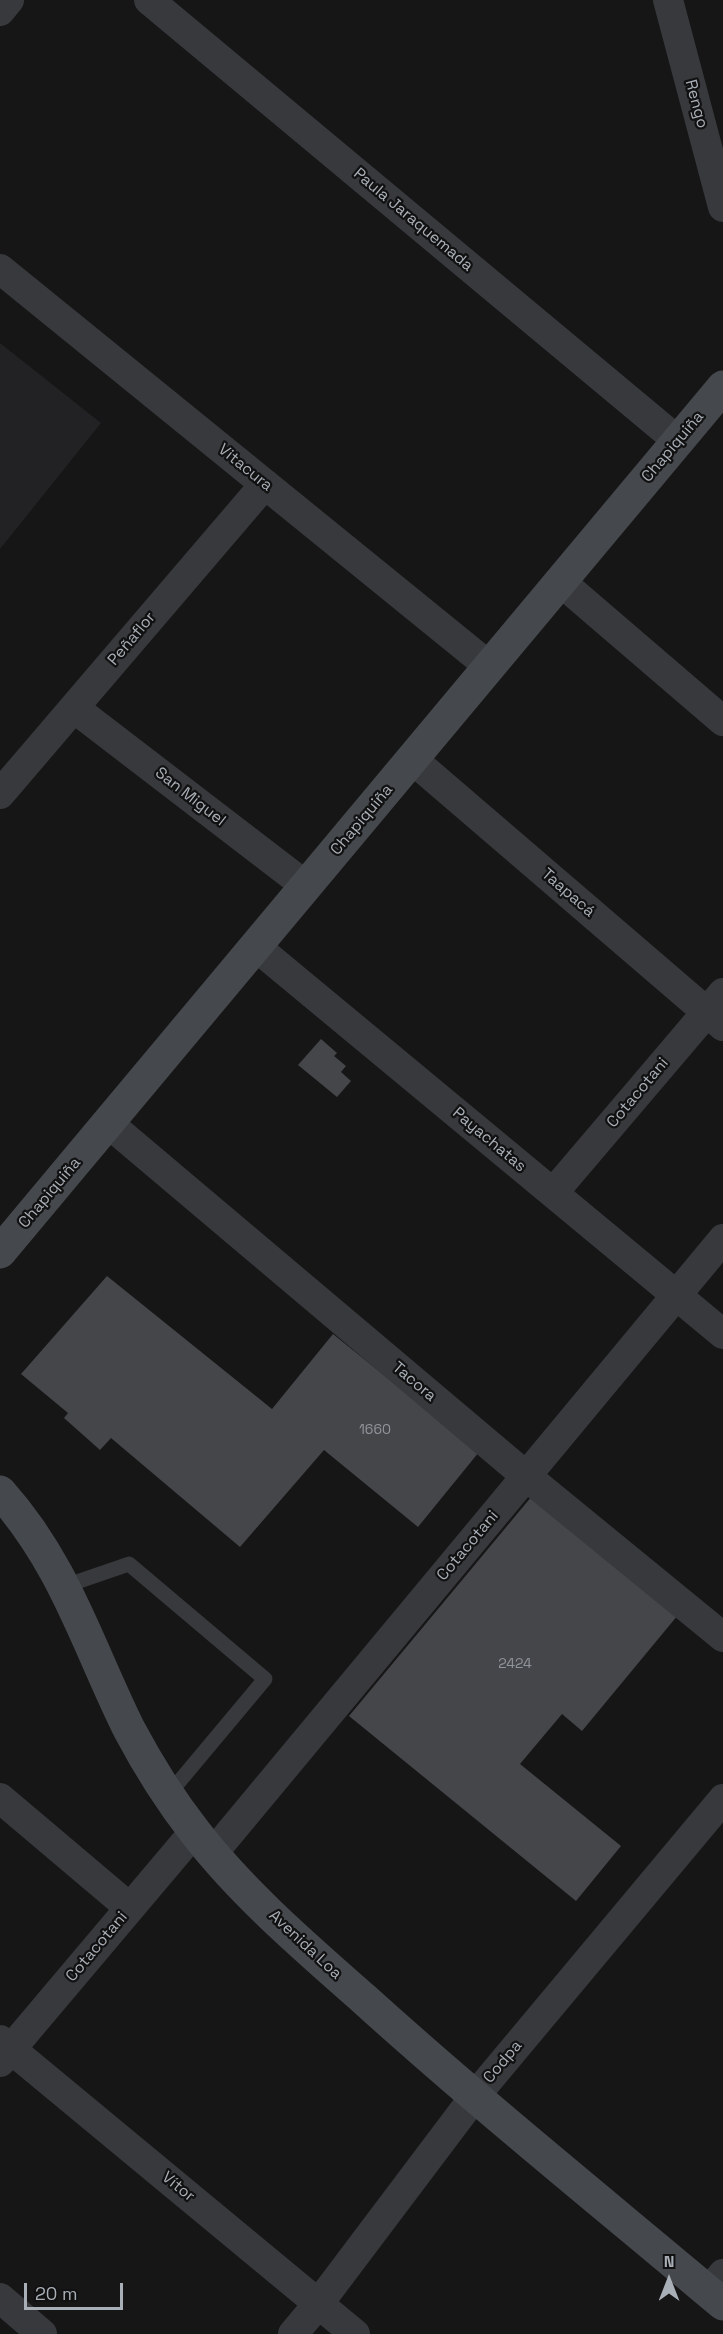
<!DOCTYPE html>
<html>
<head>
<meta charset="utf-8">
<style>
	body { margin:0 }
	#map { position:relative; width:723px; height:2334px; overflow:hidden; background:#161617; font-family:"Space Grotesk",sans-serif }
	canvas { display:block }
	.north { position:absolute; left:639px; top:2250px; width:60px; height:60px; -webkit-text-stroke:4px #111112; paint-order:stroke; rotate:0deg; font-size:16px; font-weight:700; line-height:24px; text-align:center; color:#a9afb6 }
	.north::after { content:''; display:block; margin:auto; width:21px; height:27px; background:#a9afb6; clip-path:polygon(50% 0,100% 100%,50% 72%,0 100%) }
	.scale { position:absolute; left:24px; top:2283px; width:99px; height:27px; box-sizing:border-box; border:3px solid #a9afb6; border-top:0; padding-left:8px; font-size:18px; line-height:21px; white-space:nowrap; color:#a9afb6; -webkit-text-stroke:4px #111112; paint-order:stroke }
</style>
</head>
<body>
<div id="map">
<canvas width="723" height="2334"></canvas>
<div class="north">N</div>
<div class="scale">20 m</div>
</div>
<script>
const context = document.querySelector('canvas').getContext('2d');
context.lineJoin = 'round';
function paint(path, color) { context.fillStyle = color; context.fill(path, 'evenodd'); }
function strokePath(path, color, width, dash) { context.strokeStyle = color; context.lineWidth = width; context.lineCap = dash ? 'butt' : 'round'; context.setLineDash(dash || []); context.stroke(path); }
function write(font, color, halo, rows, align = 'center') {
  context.font = font + ' "Space Grotesk",sans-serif'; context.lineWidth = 4.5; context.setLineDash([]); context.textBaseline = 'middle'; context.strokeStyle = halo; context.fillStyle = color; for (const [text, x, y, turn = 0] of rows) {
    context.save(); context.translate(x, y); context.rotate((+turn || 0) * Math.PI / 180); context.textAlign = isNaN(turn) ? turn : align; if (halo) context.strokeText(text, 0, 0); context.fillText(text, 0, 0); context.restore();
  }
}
paint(new Path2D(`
	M0,343L101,423L0,549Z`), '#222224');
paint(new Path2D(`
	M321,1039L337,1053L334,1056L346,1066L341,1072L351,1081L337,1097L298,1065Z
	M107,1276L272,1409L333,1334L479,1452L418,1527L324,1450L240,1547L111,1438L100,1450L64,1418L68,1413L21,1374Z
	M532,1496L678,1615L582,1731L562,1714L520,1764L621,1846L576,1901L349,1716Z`), '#45464a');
strokePath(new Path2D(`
	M65,1586L129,1564L265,1679L168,1795`), '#37393c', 15);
strokePath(new Path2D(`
	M149,0L678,441
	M668,0L723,207
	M0,11L9,0
	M0,269L490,667
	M561,582L723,721
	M74,708L306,886
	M412,759L723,1026
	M0,794L265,484
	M255,946L723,1334
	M108,1123L526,1476L723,1637
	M553,1193L723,993
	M0,1798L130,1908
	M213,1853L723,1239
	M0,2040L355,2334
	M0,2062L195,1831
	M708,2292L723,2274
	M0,2298L42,2334
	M293,2334L319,2303L475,2096L723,1799`), '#37393c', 30);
strokePath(new Path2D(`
	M0,1252L723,387
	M0,1492C65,1565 87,1644 129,1729C148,1765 170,1800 195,1832C243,1894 305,1947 364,1999C480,2104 603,2203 723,2304`), '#45484c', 33);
write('14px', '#90959b', null, [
	["1660",375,1430],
	["2424",515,1664]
]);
write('16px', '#a9afb6', '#111112', [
	["Rengo",696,104,75],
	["Paula Jaraquemada",413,220,40],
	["Chapiquiña",673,447,-50],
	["Vitacura",245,468,39],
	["Peñaflor",132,639,-50],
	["San Miguel",190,797,38],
	["Chapiquiña",362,820,-50],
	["Taapacá",568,893,41],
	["Cotacotani",638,1093,-50],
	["Payachatas",489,1140,40],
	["Chapiquiña",50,1193,-50],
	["Tacora",414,1382,40],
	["Cotacotani",468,1546,-50],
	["Avenida Loa",305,1945,43],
	["Cotacotani",97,1947,-50],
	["Codpa",503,2062,-50],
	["Vítor",178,2187,39]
]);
</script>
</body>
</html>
